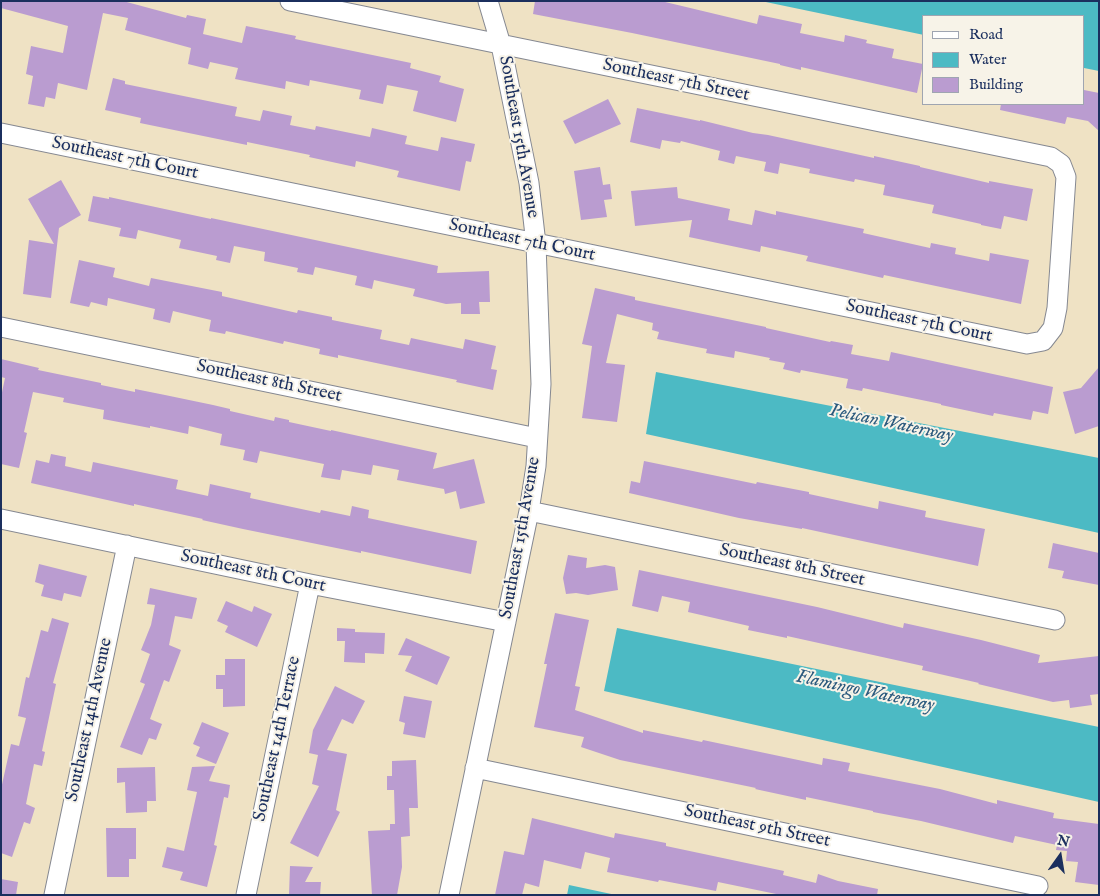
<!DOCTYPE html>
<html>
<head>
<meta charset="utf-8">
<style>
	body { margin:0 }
	#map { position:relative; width:1100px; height:896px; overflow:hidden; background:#efe2c4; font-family:"IM FELL English",serif }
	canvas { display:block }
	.frame { position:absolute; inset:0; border:2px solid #1b2f5e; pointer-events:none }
	.legend { position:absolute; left:922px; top:15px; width:162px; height:90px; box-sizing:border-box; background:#f7f3e8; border:1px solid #9fa5b1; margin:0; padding:6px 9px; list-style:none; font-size:15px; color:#1b2f5e }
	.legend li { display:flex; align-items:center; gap:10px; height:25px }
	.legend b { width:25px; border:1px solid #9fa5b1 }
	.north { position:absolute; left:1035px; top:831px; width:50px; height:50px; -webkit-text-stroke:4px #f7f3e8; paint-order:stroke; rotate:13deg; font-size:14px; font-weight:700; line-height:20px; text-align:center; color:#1b2f5e }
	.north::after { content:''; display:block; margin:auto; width:18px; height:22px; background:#1b2f5e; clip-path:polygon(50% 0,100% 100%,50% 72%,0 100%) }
</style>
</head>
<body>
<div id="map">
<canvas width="1100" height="896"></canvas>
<div class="frame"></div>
<ul class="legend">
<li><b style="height:6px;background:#fff"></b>Road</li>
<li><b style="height:14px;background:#4cbac4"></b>Water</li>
<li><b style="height:14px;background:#ba9cd0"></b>Building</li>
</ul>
<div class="north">N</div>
</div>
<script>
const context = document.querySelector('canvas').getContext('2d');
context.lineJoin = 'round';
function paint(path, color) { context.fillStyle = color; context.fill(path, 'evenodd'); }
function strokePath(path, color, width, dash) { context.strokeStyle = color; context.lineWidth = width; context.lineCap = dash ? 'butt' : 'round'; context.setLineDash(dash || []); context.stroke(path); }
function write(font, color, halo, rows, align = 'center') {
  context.font = font + ' "IM FELL English",serif'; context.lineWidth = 4; context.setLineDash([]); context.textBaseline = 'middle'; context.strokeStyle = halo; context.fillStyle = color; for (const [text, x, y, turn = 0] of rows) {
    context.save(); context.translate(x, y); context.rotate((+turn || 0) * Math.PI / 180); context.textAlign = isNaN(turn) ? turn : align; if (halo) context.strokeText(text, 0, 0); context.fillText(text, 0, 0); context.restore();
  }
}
paint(new Path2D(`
	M761,1H1099V71L1084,68V16H924V35Z
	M656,372L1099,458V533L646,434Z
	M617,628L1099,727V802L604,691Z
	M569,885L616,895H567Z`), '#4cbac4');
paint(new Path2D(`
	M1,1H123L186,18L187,15L206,19L203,34L242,43L246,26L296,36L295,39L411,63L410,68L441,76L439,82L464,89L456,122L413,111L418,91L387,85L383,104L359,99L361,90L310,80L309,86L286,81L285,89L235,79L238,68L210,62L208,69L188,64L191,48L125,30L128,18L103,13L87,90L58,83L55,99L46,97L44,107L28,104L33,76L26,74L31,46L63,53L68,26L1,8Z
	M535,1H661L757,24L759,15L802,24L800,33L844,42L845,35L867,40L866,43L894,49L892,58L923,64L917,93L801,67V70L780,65V64L632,33L533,14Z
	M113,78L125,81V84L237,107L235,116L260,121L263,110L292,116L290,125L315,130L316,126L370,137L372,128L407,136L405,144L438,151L441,137L475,144L471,162L466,161L460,191L397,177L399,171L356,161L355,167L309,157L310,155L247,142V145L140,123L141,118L105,110Z
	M1084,90L1099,93V131L1088,121L1067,117L1065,124L1000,110L1001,104H1084Z
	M608,99L621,124L575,144L563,121Z
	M637,108L700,121V120L753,133L768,135L874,158V156L920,166V167L989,183V181L1033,189L1027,221L1004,216L1001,229L981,225V224L932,213L934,205L883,195L885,185L855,179L854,182L809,173L810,169L780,163L778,174L764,171L766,162L736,156L734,164L718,160L720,151L681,141L680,143L662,140L660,149L630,142Z
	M600,167L603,185L610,184L612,199L604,200L607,217L581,220L574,171Z
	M61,180L81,215L59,228L51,298L23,294L29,240L54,244L28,199Z
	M677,187L678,198L730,209L728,220L752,225L755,210L776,215V211L864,229L863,233L930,248L931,243L956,248L955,254L989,261L990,253L1029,260L1021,304L884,275L883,278L806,261L808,256L761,246L760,252L689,237L692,220L635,226L631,191Z
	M93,196L109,199V197L211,219V218L438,266L437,273L489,271L490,302H479L480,314H461V303L446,304L413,296L415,289L374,280L372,289L355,285L357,276L315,267L313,275L297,272L298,268L264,261L265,252L234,246L230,263L216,260L217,256L179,248L181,240L138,230L136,239L119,236L121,228L88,221Z
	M79,260L115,268L113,277L149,286L151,278L222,292V296L297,313L298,310L332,317V320L382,330L380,339L409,345L411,338L463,349L465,339L496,346L491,369L497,370L493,390L456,382L457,380L338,355V358L319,354L320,349L284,341L283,344L226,331L225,334L209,331L211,320L173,311L170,323L153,319L155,309L108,298L107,306L91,302L89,307L70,303Z
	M595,288L635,297V300L766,327V328L830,342L831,341L853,345L851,354L889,361L891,352L1053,387L1048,414L1033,411L1031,420L994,413L993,416L941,405V404L863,388L862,391L846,388L848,379L801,370L800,373L783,369L785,363L769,360L770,358L735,351L734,358L706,353L707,349L657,339L659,332L652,330L653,323L617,314L606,363L625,365L617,422L582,418L592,346L582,344Z
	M1,359L39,368L38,370L101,383V385L135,392V389L165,395L213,405L230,409V411L274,421L275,417L289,420V422L331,431V430L437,453L433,469L474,459L485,503L460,509L456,491L445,494L444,489L397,480L399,470L373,465L371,475L342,470L340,480L321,477L324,464L260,451L257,463L243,460L245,450L220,445L222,434L189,426L188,434L150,426V428L103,419L104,410L63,402L64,398L33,392L24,432L27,433L19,468L1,464V397L5,378L1,377Z
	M1099,367V426L1075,434L1063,392L1081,388Z
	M51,454L66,457L65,466L91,472L93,462L178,480L176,489L208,496L210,484L251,493L250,498L320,513L321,510L350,516L352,506L369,510L368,518L477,541L471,574L361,551V553L243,529L202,520L203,519L134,504V506L31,483L36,460L49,463Z
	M644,461L756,484L757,482L809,492V494L878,509L879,501L926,511L925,517L985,529L978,566L802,528V529L739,518L629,493L631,481L640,483Z
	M1053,543L1099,553V585L1062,578L1064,571L1048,568Z
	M568,555L587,558L586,568L605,565L615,567L618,590L588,595L576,593L566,594L563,578Z
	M39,564L87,576L81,597L64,593L62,601L41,596L44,585L35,582Z
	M639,570L817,607L903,628L904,623L981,640L1040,655L1038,663L1099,656V694L1090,695L1092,705L1070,708L1069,700L1053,702L978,684L979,683L922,670L923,666L787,636V638L748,630L749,626L688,612L690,602L662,596L658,612L632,606Z
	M150,588L197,598L192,619L175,616L169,645L181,650L169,682L164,680L150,719L162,724L156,740L149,738L142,755L120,747L145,684L140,682L150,654L141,650L151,625L155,605L147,604Z
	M226,601L252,612L254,606L272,614L257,647L225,632L228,626L217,621Z
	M555,613L589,620L575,686L580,687L575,710L643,733V730L702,742L703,740L822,765L823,758L850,763L848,771L940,789L997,804V800L1054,813L1053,818L1099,824V885L1075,882L1078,862L1066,861L1067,851L1056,850L1057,845L1015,836L1013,843L921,821L873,812V811L806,797V800L755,789L756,788L620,760L581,747L584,737L534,727L547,664H544Z
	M52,618L69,623L53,683L56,684L42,751L45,752L42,766L34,764L26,804L35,808L30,824L24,822L12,857L1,853V789L11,744L19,746L26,718L18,716L26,677L29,678L41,630L48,632Z
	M337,628L355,629V632L385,633L384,654L365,653V663L344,662L345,641H337Z
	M406,638L450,657L437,685L405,671L412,656L398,655Z
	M225,659H245V706L223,707V689H216V675H225Z
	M335,686L365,701L353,724L342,719L327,750L347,754L336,810L340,812L318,857L290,843L319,786L312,784L318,755L309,753L313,730Z
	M404,696L432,701L425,738L403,734L405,723L399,721Z
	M202,722L229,733L216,764L196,756L200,747L193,744Z
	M416,760L418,808H409L410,836L401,837L402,867L397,895H372L368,831L390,830V824H395L394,790H387V776H392V761Z
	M215,766L209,781L230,785L228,798L224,797L214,845L217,846L207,887L180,880L183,872L162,867L167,847L184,851L197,792L187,790L192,767Z
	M155,767L156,801H147V812L126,813L125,782L117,783V768Z
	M532,818L614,838L615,833L666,843V846L784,871L783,875L816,883L818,874L838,881L878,889L877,895H781L718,882L716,891L659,880L658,882L607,872L610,858L585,852L581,869L544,860L539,887L525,883L522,895H495L504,851L524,855Z
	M106,828H136V859H129V877H107Z
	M290,866L313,867L305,882H321L320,895H289Z
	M1,879L18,882L16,895H1Z`), '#ba9cd0');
const minor = new Path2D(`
	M1,133L1027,344L1043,341L1053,328L1057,308L1066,177L1061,164L1051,157L290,1
	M1,327L537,438
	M529,511L1055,620
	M1,519L310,584L506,622
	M475,768L1038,886
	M54,895L127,545
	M246,895L310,584
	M449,895L529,511L536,466L541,384L536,244L529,183L501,45L488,1`);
strokePath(minor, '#858891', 21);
strokePath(minor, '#fff', 19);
write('18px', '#1b2f5e', '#f7f3e8', [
	["Southeast 7th Street",676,81,12],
	["Southeast 15th Avenue",518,137,80],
	["Southeast 7th Court",125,159,12],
	["Southeast 7th Court",522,241,12],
	["Southeast 7th Court",919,322,12],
	["Southeast 8th Street",269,382,12],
	["Southeast 15th Avenue",521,538,-80],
	["Southeast 8th Street",792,566,12],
	["Southeast 8th Court",253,572,12],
	["Southeast 14th Avenue",90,720,-78],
	["Southeast 14th Terrace",278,739,-78],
	["Southeast 9th Street",757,827,12]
]);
write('italic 19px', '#2a597d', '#f7f3e8', [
	["Pelican Waterway",891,424,12],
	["Flamingo Waterway",865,692,12]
]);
</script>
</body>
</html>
